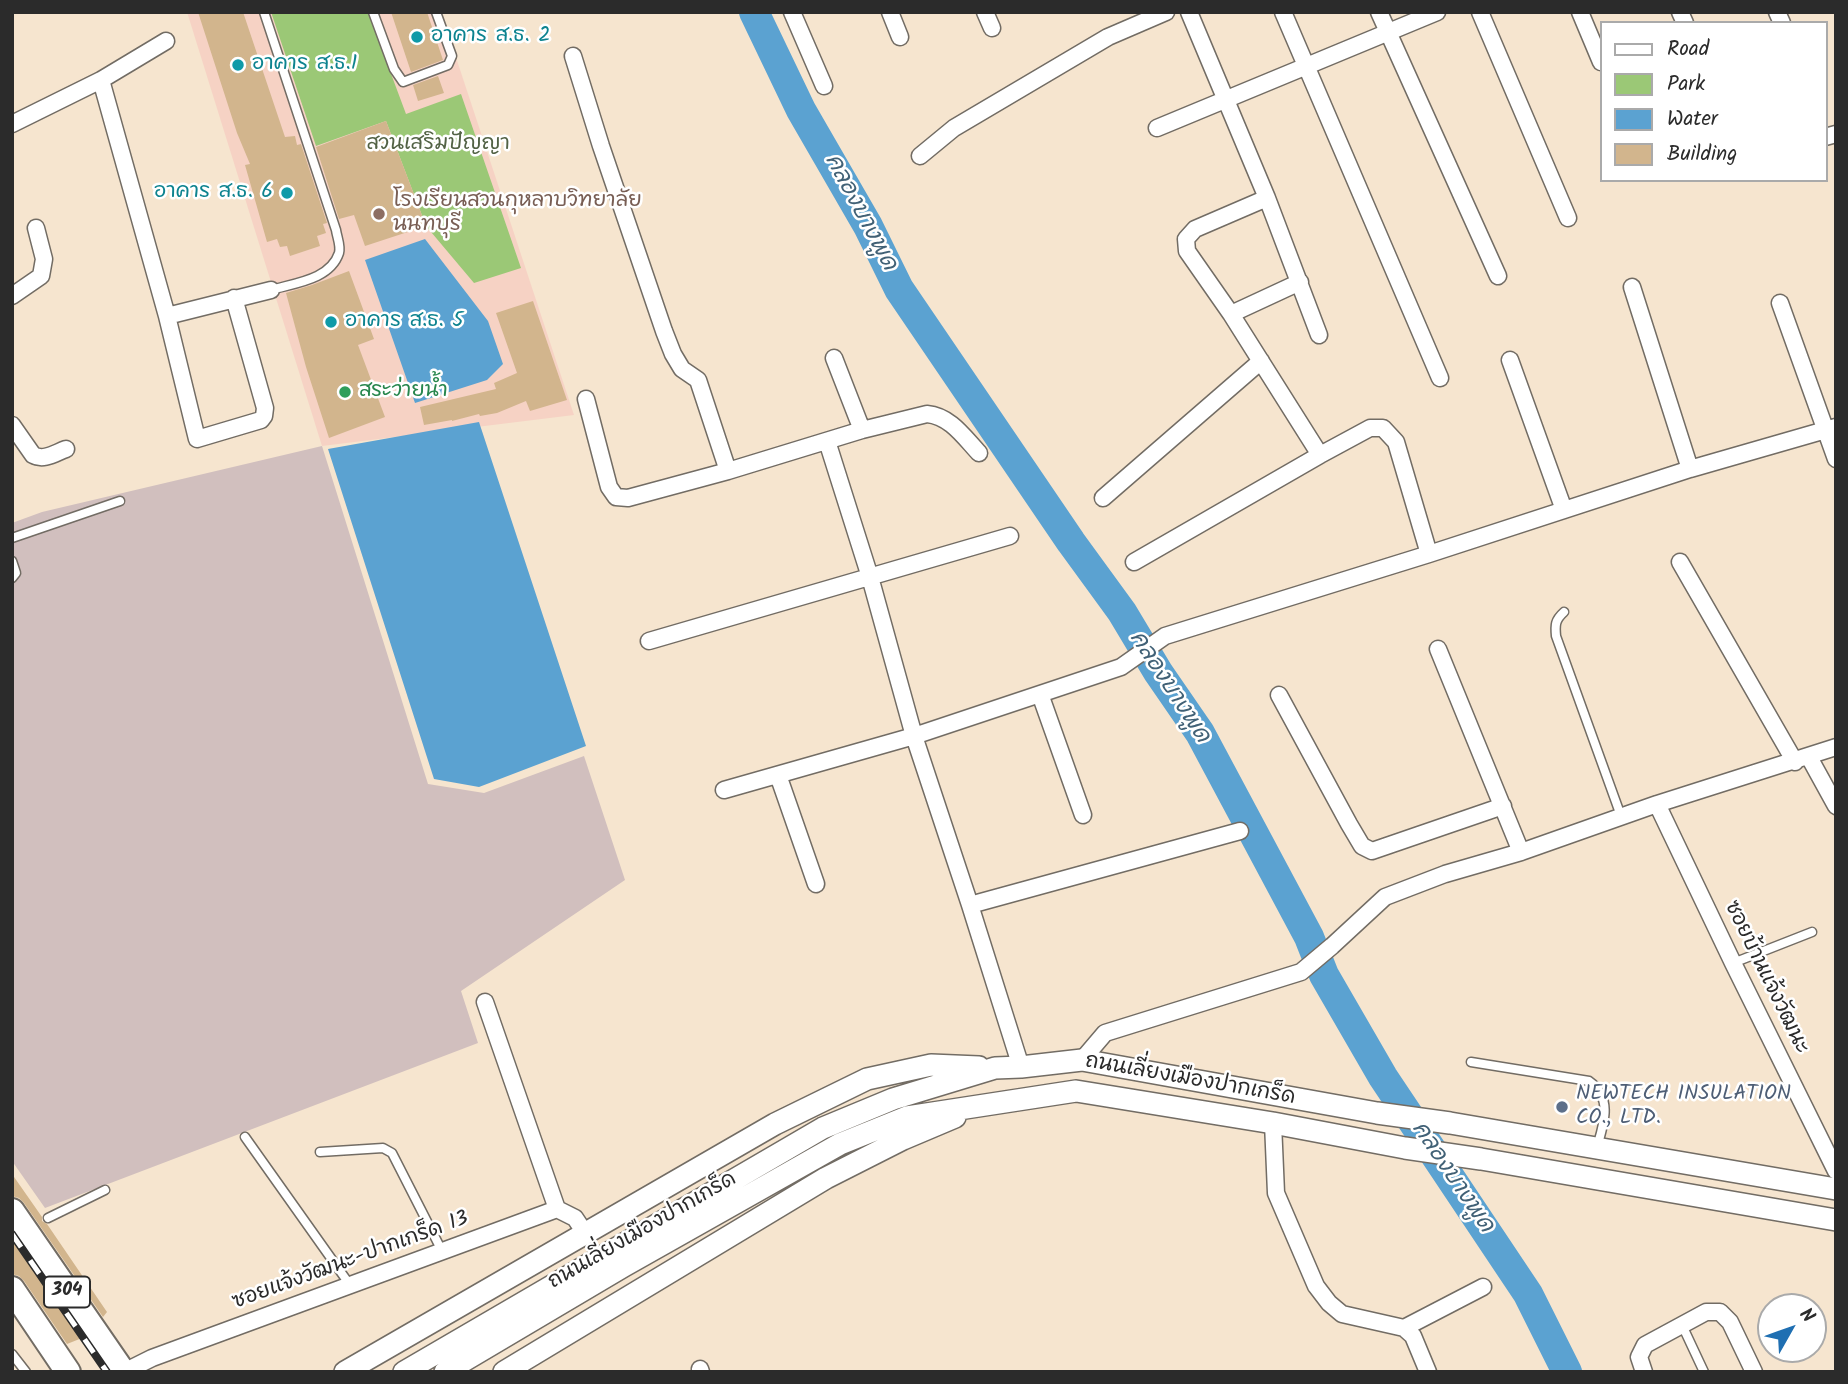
<!DOCTYPE html>
<html>
<head>
<meta charset="utf-8">
<style>
	body { margin:0 }
	#map { position:relative; width:1848px; height:1384px; overflow:hidden; background:#f6e5cf; font-family:Kalam,sans-serif }
	canvas { display:block }
	.frame { position:absolute; inset:0; border:14px solid #2b2b2b; pointer-events:none }
	.legend { position:absolute; left:1600px; top:21px; width:228px; height:161px; box-sizing:border-box; background:#fff; border:2px solid #aaa; margin:0; padding:9px 12px; list-style:none; font-size:21px; color:#2b2b2b }
	.legend li { display:flex; align-items:center; gap:14px; height:35px }
	.legend b { width:35px; border:2px solid #aaa }
	.north { position:absolute; left:1757px; top:1293px; width:70px; height:70px; box-sizing:border-box; background:#fff; border:2px solid #aaa; border-radius:50%; rotate:50deg; font-size:19px; font-weight:700; line-height:28px; text-align:center; color:#2b2b2b }
	.north::after { content:''; display:block; margin:auto; width:24px; height:32px; background:#1f6fb2; clip-path:polygon(50% 0,100% 100%,50% 72%,0 100%) }
</style>
</head>
<body>
<div id="map">
<canvas width="1848" height="1384"></canvas>
<div class="frame"></div>
<ul class="legend">
<li><b style="height:9px;background:#fff"></b>Road</li>
<li><b style="height:19px;background:#9bc876"></b>Park</li>
<li><b style="height:19px;background:#5ba2d1"></b>Water</li>
<li><b style="height:19px;background:#d2b58d"></b>Building</li>
</ul>
<div class="north">N</div>
</div>
<script>
const context = document.querySelector('canvas').getContext('2d');
context.lineJoin = 'round';
function paint(path, color) { context.fillStyle = color; context.fill(path, 'evenodd'); }
function strokePath(path, color, width, dash) { context.strokeStyle = color; context.lineWidth = width; context.lineCap = dash ? 'butt' : 'round'; context.setLineDash(dash || []); context.stroke(path); }
function write(font, color, halo, rows, align = 'center') {
  context.font = font + ' Kalam,"Playpen Sans Thai",sans-serif'; context.lineWidth = 5; context.setLineDash([]); context.textBaseline = 'middle'; context.strokeStyle = halo; context.fillStyle = color; for (const [text, x, y, turn = 0] of rows) {
    context.save(); context.translate(x, y); context.rotate((+turn || 0) * Math.PI / 180); context.textAlign = isNaN(turn) ? turn : align; if (halo) context.strokeText(text, 0, 0); context.fillText(text, 0, 0); context.restore();
  }
}
paint(new Path2D(`
	M187,12H441L574,415L322,446Z`), '#f6d2c4');
paint(new Path2D(`
	M322,446L428,784L484,793L584,756L625,880L461,991L478,1043L45,1208L12,1161V523L42,512Z`), '#d1bfbe');
paint(new Path2D(`
	M271,12H368L406,114L461,94L521,268L474,283L426,226L386,121L316,146Z`), '#9bc876');
paint(new Path2D(`
	M425,239L488,321L503,364L487,380L415,403L365,260Z
	M479,422L586,746L479,787L434,779L328,449Z`), '#5ba2d1');
strokePath(new Path2D(`
	M754,12L801,110L868,226L899,289L1071,542L1122,612L1158,672L1200,733L1309,937L1324,975L1383,1077L1528,1294L1567,1372`), '#5ba2d1', 30);
paint(new Path2D(`
	M198,12H243L285,137L295,136L297,145L301,144L327,223L323,224L326,233L317,236L320,246L290,256L287,246L280,247L277,239L267,242L245,165L250,164L237,133Z
	M391,12H427L443,60L411,72Z
	M438,76L444,93L418,101L413,85Z
	M386,121L426,226L365,246L354,215L339,219L316,147Z
	M349,271L374,339L358,345L385,417L329,438L306,367L286,293L312,285Z
	M533,301L567,400L530,411L526,401L497,413L480,416L479,414L452,421V420L424,425L420,407L496,389L494,383L517,373L496,313Z
	M12,1174L42,1217V1221L47,1224L107,1312L103,1317L24,1203L19,1198L12,1196Z
	M12,1238L82,1338L67,1344L24,1281L19,1276L12,1274Z`), '#d2b58d');
const lane = new Path2D(`
	M264,12L336,230C337,237 341,246 339,253C330,280 294,283 271,290
	M373,12L394,69L403,82L448,65L452,56L436,12
	M12,538L120,501
	M12,561L16,573L12,578
	M1564,612C1555,620 1555,625 1556,636L1621,816
	M1733,963L1812,932
	M1471,1062L1589,1081C1613,1098 1604,1123 1597,1147
	M245,1137L350,1285
	M320,1152L383,1148L392,1153L442,1251
	M48,1218L105,1190
	M1682,1325L1704,1372
	M12,1354L26,1372`);
const street = new Path2D(`
	M792,12L824,86
	M890,12L900,37
	M985,12L992,28
	M1189,12L1267,198L1319,335
	M1283,12L1440,378
	M1379,12L1498,276
	M1480,12L1568,218
	M1580,12L1601,62
	M1680,12L1685,23
	M1777,12L1782,23
	M573,56L601,146L664,331L673,354L682,369L698,380L728,471
	M101,80L167,316L197,439L261,420L264,416L265,408L234,298
	M12,124L101,80L166,41
	M1157,128L1437,12
	M1825,137L1836,134
	M920,156L954,128L1108,37L1166,12
	M1267,198L1195,229L1186,239L1187,251L1231,314L1320,455
	M1632,287L1690,469
	M12,296L41,276L44,259L36,228
	M1780,303L1836,459
	M1231,314L1300,282
	M167,316L271,290
	M834,358L862,430
	M1510,360L1564,510
	M586,399L609,487L616,497L628,498L728,471L862,430L927,414C950,416 964,437 979,453
	M12,425L33,455C44,461 55,453 66,449
	M827,441L870,577L914,736L970,905L1021,1067
	M1103,498L1261,361
	M1134,562L1320,455L1370,428H1383L1396,442L1429,554
	M1680,562L1795,762
	M649,641L1010,536
	M1438,649L1521,852
	M1040,694L1083,815
	M1279,695L1349,824L1362,846L1372,851L1503,806
	M1809,757L1836,806
	M778,775L816,884
	M724,790L914,736L1121,667L1165,636L1429,554L1690,469L1836,427
	M1657,804L1733,963L1836,1171
	M970,905L1240,831
	M485,1002L557,1209
	M1082,1060L1105,1033L1301,972L1332,946L1385,897L1445,874L1521,852L1657,804L1836,747
	M1273,1123L1276,1193L1316,1286L1329,1303L1342,1314L1404,1328L1413,1336L1428,1372
	M1404,1328L1483,1287
	M700,1369L701,1372
	M124,1372L152,1358L557,1209L575,1218L585,1233
	M1644,1372L1639,1357L1645,1345L1706,1312H1720L1730,1322L1754,1372`);
const secondary = new Path2D(`
	M345,1372L775,1124L867,1079L931,1065L979,1067
	M404,1372L823,1128L893,1099L995,1068L1021,1067L1082,1060L1377,1113L1450,1123L1836,1189
	M445,1372L624,1266L840,1144L907,1117L1076,1091L1273,1123L1405,1148L1481,1159L1836,1220
	M504,1372L826,1178L903,1139L955,1117`);
const primary = new Path2D(`
	M12,1211L123,1372
	M12,1289L68,1372`);
strokePath(lane, '#726c64', 11);
strokePath(street, '#726c64', 19);
strokePath(secondary, '#726c64', 24);
strokePath(primary, '#726c64', 28);
strokePath(lane, '#fff', 8);
strokePath(street, '#fff', 16);
strokePath(secondary, '#fff', 21);
strokePath(primary, '#fff', 24);
const rail = new Path2D(`
	M12,1234L107,1372`);
strokePath(rail, '#2b2b2b', 8);
strokePath(rail, '#fff', 5, [16]);
for (const [x, y, r, color] of [
	[417,37,7,"#0f9aa8"],
	[238,65,7,"#0f9aa8"],
	[287,193,7,"#0f9aa8"],
	[379,214,7,"#8d6e63"],
	[331,322,7,"#0f9aa8"],
	[345,392,7,"#2e9e5b"],
	[1562,1107,7,"#5c6f8a"]
]) { const dot = new Path2D(); dot.arc(x, y, r, 0, 2 * Math.PI); context.fillStyle = color; context.fill(dot); strokePath(dot, '#fff', 2.5); }
for (const [x, y, w] of [
	[67,1292,46]
]) { const box = new Path2D(); box.roundRect(x - w / 2, y - 15.5, w, 31, 5); context.fillStyle = '#fff'; context.fill(box); strokePath(box, '#2b2b2b', 2); }
write('bold 19px', '#2b2b2b', null, [
	["304",67,1292]
]);
write('21px', '#0d838f', '#fff', [
	["อาคาร ส.ธ. 2",431,37],
	["อาคาร ส.ธ.1",252,65],
	["อาคาร ส.ธ. 6",273,193,"right"],
	["อาคาร ส.ธ. 5",345,322]
], 'left');
write('21px', '#526245', '#fff', [
	["สวนเสริมปัญญา",438,145]
]);
write('21px', '#785e54', '#fff', [
	["โรงเรียนสวนกุหลาบวิทยาลัย",393,202],
	["นนทบุรี",393,226]
], 'left');
write('21px', '#27864d', '#fff', [
	["สระว่ายน้ำ",359,392]
], 'left');
write('21px', '#2b2b2b', '#fff', [
	["ซอยบ้านแจ้งวัฒนะ",1765,978,64],
	["ถนนเลี่ยงเมืองปากเกร็ด",1190,1081,10],
	["ถนนเลี่ยงเมืองปากเกร็ด",643,1232,-30],
	["ซอยแจ้งวัฒนะ-ปากเกร็ด 13",351,1262,-20]
]);
write('21px', '#4e5e75', '#fff', [
	["NEWTECH INSULATION",1576,1095],
	["CO., LTD.",1576,1119]
], 'left');
write('italic 23px', '#416176', '#fff', [
	["คลองบางพูด",859,213,62],
	["คลองบางพูด",1168,688,57],
	["คลองบางพูด",1451,1178,56]
]);
</script>
</body>
</html>
